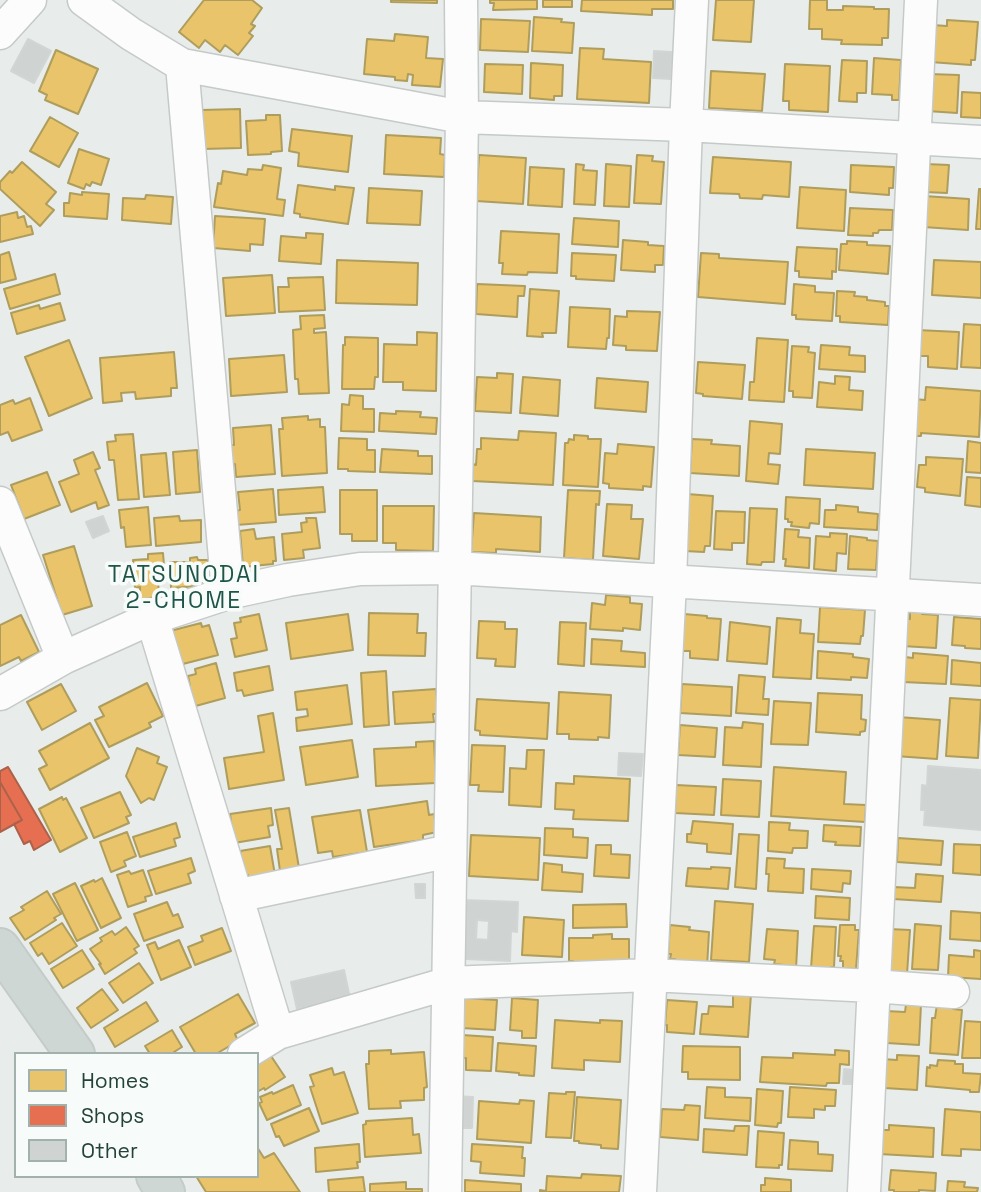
<!DOCTYPE html>
<html>
<head>
<meta charset="utf-8">
<style>
	body { margin:0 }
	#map { position:relative; width:981px; height:1192px; overflow:hidden; background:#e8edeb; font-family:"Space Grotesk",sans-serif }
	canvas { display:block }
	.legend { position:absolute; left:14px; top:1052px; width:245px; height:126px; box-sizing:border-box; background:#f7fbf9; border:2px solid #a3b1ad; margin:0; padding:9px 12px; list-style:none; font-size:21px; color:#24423a }
	.legend li { display:flex; align-items:center; gap:14px; height:35px }
	.legend b { width:35px; border:2px solid #a3b1ad }
</style>
</head>
<body>
<div id="map">
<canvas width="981" height="1192"></canvas>
<ul class="legend">
<li><b style="height:19px;background:#e9c46a"></b>Homes</li>
<li><b style="height:19px;background:#e76f51"></b>Shops</li>
<li><b style="height:19px;background:#cfd4d2"></b>Other</li>
</ul>
</div>
<script>
const context = document.querySelector('canvas').getContext('2d');
context.lineJoin = 'round';
function paint(path, color) { context.fillStyle = color; context.fill(path, 'evenodd'); }
function strokePath(path, color, width, dash) { context.strokeStyle = color; context.lineWidth = width; context.lineCap = dash ? 'butt' : 'round'; context.setLineDash(dash || []); context.stroke(path); }
function write(font, color, halo, rows, align = 'center') {
  context.font = font + ' "Space Grotesk",sans-serif'; context.lineWidth = 7; context.setLineDash([]); context.textBaseline = 'middle'; context.strokeStyle = halo; context.fillStyle = color; for (const [text, x, y, turn = 0] of rows) {
    context.save(); context.translate(x, y); context.rotate((+turn || 0) * Math.PI / 180); context.textAlign = isNaN(turn) ? turn : align; if (halo) context.strokeText(text, 0, 0); context.fillText(text, 0, 0); context.restore();
  }
}
const homes = new Path2D(`
	M204,0H252L262,8L251,24L255,26L249,33L253,36L238,55L225,45L220,52L205,40L199,48L179,32Z
	M391,0H437V3L391,2Z
	M490,0H537V9L493,10L494,3H490Z
	M543,0H572V7H543Z
	M582,0H673V9H652V15L581,11Z
	M716,0H754L751,42L713,40Z
	M810,0H827V10H843V6L874,7V9H889L888,38H882V45L841,44L842,40L822,39V29H809Z
	M534,17L562,19L561,22L574,23L572,53L532,51Z
	M481,19L530,21L528,52L480,50Z
	M947,20L978,22L975,60H971V65L930,62L932,25L947,26Z
	M395,34L428,37L426,58L443,59L440,87L412,85L413,75L408,74L407,81L395,80V77L364,74L367,39L394,41Z
	M580,48L604,49L603,59L651,62L649,103L577,99Z
	M56,50L98,69L78,114L45,100L47,95L39,91Z
	M874,58L901,60L899,100H892V95L872,94Z
	M842,60L867,61L866,93H857V102L839,101Z
	M531,63L563,65L562,96H554V100L530,98Z
	M485,64L523,65L522,94L484,92Z
	M785,64L830,66L828,112L789,110V101H783Z
	M711,71L765,74L762,111L709,108Z
	M929,74L959,75L957,113L927,111Z
	M962,92L981,93V118L961,117Z
	M240,109L241,148L202,149L201,110Z
	M266,115H280L282,151L271,152V154L248,155L246,121L266,120Z
	M50,117L78,133L59,167L30,151Z
	M292,129L352,136L348,172L298,166L299,153L289,151Z
	M386,135L441,138L440,154L445,155L444,177L384,174Z
	M79,149L109,159L101,185L92,182L90,186L86,184L84,189L68,183Z
	M479,155L526,158L523,204L476,201Z
	M637,155L653,156L652,161L664,162L661,204L634,203Z
	M713,157L791,162L789,197L763,195L762,199L740,198L739,194L710,193Z
	M22,162L56,192L46,204L54,210L40,226L0,189V182L10,171L12,173Z
	M576,164L584,165L583,170L597,171L595,205L574,204Z
	M606,164L631,166L629,207L604,206Z
	M926,164L949,165L947,193L924,192Z
	M263,165L281,168L277,199L285,200L283,216L214,207L218,183L221,184L223,171L247,175L248,169L262,170Z
	M851,165L894,167L893,188H889V195L850,192Z
	M530,167L564,169L562,207L528,205Z
	M298,185L335,190V186L354,188L348,224L300,217V214L294,213Z
	M800,187L846,190L844,231L797,228Z
	M369,188L422,191L420,225L367,223Z
	M979,189H981V229H976Z
	M82,192L109,194L107,219L64,216V203H69L70,193L82,195Z
	M146,195L173,197L171,224L122,220L123,198L145,199Z
	M924,196L969,199L968,230L923,227Z
	M850,208L893,210L892,230H879L878,233H873V236L848,235Z
	M17,212L18,218L24,216L27,227L31,226L33,234L0,242V216Z
	M215,216L265,219L263,245L250,244V251L213,248Z
	M574,218L619,221L618,247L572,244Z
	M501,231L559,234L557,273L528,272L527,275L502,274L503,263H499Z
	M306,233L323,234L321,264L279,261L281,236L306,238Z
	M623,240L648,242V245L664,246L663,265H655V272L621,270Z
	M847,241L867,242V245L890,246L888,274L839,270L841,244H847Z
	M797,247L837,249L836,272L832,271V279L799,277V271H795Z
	M9,252L16,279L0,283V255Z
	M572,253L616,255L614,281L576,279V276H571Z
	M701,253L719,254V258L788,262L785,304L698,297Z
	M337,260L418,263L417,305L336,303Z
	M934,260L981,262V298L932,295Z
	M55,274L60,294L10,309L4,289Z
	M272,275L275,313L226,316L223,278Z
	M323,277L325,310L279,312L278,287H289L288,278Z
	M477,284L525,286L524,296H518L517,317L476,314Z
	M794,284L815,286V292L834,293L832,321L796,319V315H792Z
	M530,289L559,291L556,333H542L543,337L527,336Z
	M837,291L855,292L854,296L867,297V300L885,302V306H889L888,325L840,322V316H836Z
	M60,303L65,320L17,334L11,313L39,305L40,309Z
	M570,307L610,309L609,338H607L606,349L568,347Z
	M627,311L660,312L657,351L626,350V346L613,345L615,316L627,317Z
	M324,315L325,328L314,329V333L326,332L329,393L299,394L298,379H295L293,330L301,329L300,316Z
	M964,324L981,325V368L961,367Z
	M917,330L959,332L957,369L928,367V356H915Z
	M417,332L437,333L436,391L403,390V382H383L384,344L417,345Z
	M345,337L378,338V377H375L374,389H342L343,345H345Z
	M757,338L788,340L784,402L749,400L750,382H754Z
	M69,340L92,398L49,416L25,357Z
	M821,345L850,347L849,355L865,356V372L819,369Z
	M792,346L809,347L808,352L815,353L812,398L793,397V391H789Z
	M174,352L177,388H171V396L136,399L135,392L121,393L122,401L103,403L100,358Z
	M284,355L287,392L231,396L229,359Z
	M698,362L745,365L742,399L703,396V394L696,393Z
	M497,373L513,374L511,413L475,411L477,377L497,378Z
	M835,376L850,377L849,390L863,391L862,410L817,407L819,382L835,384Z
	M523,377L560,380L558,416L520,413Z
	M597,378L648,382L646,412L595,408Z
	M926,387L981,391L979,437L921,433V436H912L914,399L925,400Z
	M350,395L363,396V409H374V432L341,431L342,404L349,405Z
	M30,398L42,430L12,441L8,432L0,435V405L13,400L15,404Z
	M396,411L421,412L420,417L437,418L436,434L379,431L380,413L396,414Z
	M308,416V420L320,419V427H325L327,473L282,476L279,429H283L282,418Z
	M750,421L782,424L780,454L769,453L768,464L780,465L778,484L746,481Z
	M271,425L275,474L236,477L235,464H232L230,445H234L233,428Z
	M519,431L556,433L553,485L472,481L473,464L476,465L477,449H481V438L518,440Z
	M133,434L139,499L118,500L114,460H109L107,442L116,441L115,435Z
	M574,435L588,436V439H601L598,487L563,485L565,443H568L569,439L574,440Z
	M339,438L367,439V450H375V472L348,471V469H338Z
	M692,439L712,440L711,444L740,446L739,476L690,473Z
	M968,441L981,443V473L966,472Z
	M618,444L654,447L651,487L643,486V490L609,488V484L603,483L605,453L617,454Z
	M382,449L418,451V456H432V474L380,472Z
	M806,449L875,453L873,489L804,485Z
	M197,450L200,492L176,494L173,452Z
	M93,452L100,468L95,470L109,505L98,509L96,502L71,512L59,482L79,474L74,460Z
	M166,453L170,495L144,497L141,455Z
	M926,457L963,459L960,496L925,492V488L917,487L919,465H926Z
	M47,472L60,505L24,519L11,485Z
	M967,477L981,478V507L965,505Z
	M323,487L325,512L279,515L278,490Z
	M273,489L276,522L236,525L235,511L240,510L238,492Z
	M340,490H377V541H352V534H340Z
	M568,490L600,491L599,505L596,504L593,560L564,558Z
	M687,494L713,496L710,546H705L704,552L684,551Z
	M786,497L820,499L819,524L810,523L809,528L791,526L792,522H788V519H785Z
	M607,504L632,505L631,519H643L639,559L603,556Z
	M836,505L858,507V512L878,514L877,530L824,527L825,510H836Z
	M383,506H434L433,551L396,550V543H383Z
	M148,507L151,545L126,547L124,527L121,528L119,510Z
	M750,508L777,509L774,562H762L761,565L747,564Z
	M716,511L745,512L744,543H732V550L714,549Z
	M474,513L541,517L540,552L496,549V553L471,552Z
	M179,516L180,521L201,520V542L156,546L154,518Z
	M306,518H316L320,548L303,550L304,558L284,560L282,534L302,532L301,523L307,522Z
	M254,529L256,539L274,537L276,561H273V564L243,567L240,531Z
	M785,529L799,530L798,537L810,538L809,568L785,566L786,559H783Z
	M830,533L847,534L846,554L837,553L836,571L814,569L816,536L830,537Z
	M850,536L867,538V540L878,541L876,570L848,569Z
	M74,546L92,606L62,615L43,555Z
	M163,553L165,578L158,579L159,597L140,599V587L135,588L133,560L148,559V554Z
	M197,557L198,560H208L209,582L199,583V586L171,588L170,562H190V558Z
	M606,595L630,597V603L642,604L640,630L623,628V631L590,629L592,603L605,605Z
	M820,607L865,610L863,636H861L860,644L818,642Z
	M910,611L922,612V614L938,615L936,648L902,646L904,619H910Z
	M369,613L418,614L417,633H426L425,656L368,655Z
	M259,614L267,650L235,657L231,639L237,638L234,623L241,622L240,618Z
	M348,614L353,650L291,659L286,623Z
	M684,614L707,616V618L721,619L718,660L690,658V651H681Z
	M21,615L39,652L21,661L19,657L0,666V625Z
	M954,617L981,619V649L965,648V646L952,645Z
	M777,618L801,620L800,633L814,634L811,679L773,677Z
	M479,621L505,622V629H517L515,667L495,666L496,659L477,658Z
	M560,622L586,623L584,666L558,664Z
	M730,622L770,627L767,664L727,661Z
	M201,623L202,627L209,625L218,655L179,665L170,631Z
	M592,639L622,641L621,651L645,653V667L591,664Z
	M818,651L853,654V657L869,659L867,678L851,677V680L817,678Z
	M913,653L948,656L946,684L903,682L905,657L913,658Z
	M952,660L981,663V686L951,684Z
	M216,663L225,698L192,707L187,687L190,686L188,676L196,674L195,669Z
	M269,666L273,690L244,696L242,690L237,691L234,673Z
	M386,671L389,725L364,727L361,673Z
	M739,675L765,677L763,699H769L768,715L736,713Z
	M147,683L163,716L149,723L151,727L109,747L95,720L104,716L99,707Z
	M61,684L76,711L42,730L27,702Z
	M682,684L732,687L731,716L680,713Z
	M347,685L352,724L297,731L296,718L308,716L307,709L297,710L295,692Z
	M436,689L438,714H433L434,722L395,724L393,692Z
	M559,692L611,695L609,738L598,737V740L569,739V734H557Z
	M818,693L862,695L861,719L866,720L865,731L860,732V735L816,732Z
	M950,698L981,700L978,758L946,756Z
	M477,699L549,703L547,739L480,735V731L475,730Z
	M774,701L811,703L808,745L771,744Z
	M273,713L284,780L229,789L224,758L264,752L258,716Z
	M898,717L940,720L937,759L895,756Z
	M743,722L763,724L761,767L723,765L725,727L742,728Z
	M90,723L109,758L50,790L39,769L47,765L39,751Z
	M680,725L717,728L715,757L678,755Z
	M352,740L358,777L306,785L300,747Z
	M434,741L436,783L376,786L374,749L416,747V742Z
	M472,745L505,746L503,792L478,791L479,785H470Z
	M137,748L159,757L157,763L167,767L154,800L149,798L141,803L126,776Z
	M527,750H544L541,807L509,805L510,768L526,769Z
	M774,767L846,772L844,804L866,805L865,822L771,816Z
	M574,776L630,779L628,821L573,819L574,810L555,809L556,783L574,784Z
	M723,779L761,781L759,817L721,815Z
	M676,785L716,787L714,815L675,813Z
	M120,792L131,815L126,817L129,823L94,838L81,808Z
	M62,797L63,800L66,798L87,838L60,852L39,809Z
	M427,801L429,815L434,814L437,832L423,835V840L374,847L368,810Z
	M271,808L273,825L268,826L270,837L234,843L230,814Z
	M289,808L299,868L280,871L277,849H282L275,810Z
	M360,810L367,852L333,857L332,851L318,853L312,817Z
	M693,821L733,824L731,854L707,852V844L687,842V834H691Z
	M769,822L790,823L789,830L808,831L807,848H793L792,853L768,851Z
	M176,823L180,837L174,839L176,846L140,857L133,837Z
	M824,825L861,827L860,846L835,845L836,842L823,841Z
	M545,828L573,829V837L588,838L587,858L544,855Z
	M127,832L136,856L124,861L126,866L111,872L100,842Z
	M739,834L759,835L756,889L735,887Z
	M471,835L540,838L538,880L469,876Z
	M898,838L943,841L941,865L897,862Z
	M954,844L981,845V875L953,873Z
	M596,845H611V854L630,855L629,878L594,876Z
	M270,846L275,875L248,879V875L245,876L240,851Z
	M191,858L195,871L188,874L191,883L156,894L148,871Z
	M767,858L785,859L784,868L804,869L803,893L768,891L769,874H766Z
	M544,863L562,865V872L583,874L582,892L542,890Z
	M711,867L730,868L728,889L686,886L688,868L711,869Z
	M812,869L851,871L850,884L843,883L842,892L811,889Z
	M143,870L152,895L145,897L146,901L128,907L117,875L129,871L131,874Z
	M916,874L943,876L941,902L893,899L894,887L915,888Z
	M102,878L121,918L101,928L81,886L94,880L95,882Z
	M75,883L98,930L77,941L53,894Z
	M47,891L61,914L54,918L56,920L25,940L10,918L24,910L21,907Z
	M816,896L850,898L849,920L815,918Z
	M715,901L753,904L749,962L711,960Z
	M167,902L173,916L178,914L183,927L144,941L134,914Z
	M626,904L627,927L573,928V905Z
	M951,911L981,913V941L950,939Z
	M524,917L564,920L562,957L522,955Z
	M62,923L77,946L49,964L42,953L38,956L30,943Z
	M915,924L941,926L938,970L912,969Z
	M670,925L690,927L689,930L709,932L707,967L675,964V959H670L671,954H668Z
	M840,925H855V930H859L856,969L843,968V961H840L841,956H838Z
	M814,926L836,927L834,967H831V969L811,968Z
	M126,927L139,946L134,949L137,953L105,974L99,964H101L90,949L102,941L100,938L112,931L115,935Z
	M222,928L231,951L195,965L188,947L203,941L201,936Z
	M767,929L798,931L796,969L784,968V965L774,964L775,960L764,959Z
	M889,929L910,930L907,974L887,973Z
	M612,934V939H629V965L573,964V961H569V938H593V935Z
	M179,940L191,967L161,980L147,945L155,942L158,949Z
	M82,950L94,969L63,988L51,969Z
	M974,950L981,951V979L948,977L949,955L974,957Z
	M139,963L153,983L123,1003L109,983Z
	M102,989L118,1010L91,1028L77,1008Z
	M733,993L751,994L748,1037L700,1034L702,1014H708L709,1006L733,1007Z
	M238,994L255,1023L235,1034L238,1041L216,1054H196L180,1027Z
	M463,998L497,1000L495,1030L461,1028Z
	M512,998L538,1000L536,1038H522V1031L510,1030Z
	M667,1000L697,1002L694,1034L667,1032V1025H665Z
	M146,1002L158,1021L115,1047L104,1028Z
	M906,1004L921,1005L919,1045L887,1043L886,1011L905,1012Z
	M937,1004L953,1005V1009L962,1010L958,1055L930,1053L932,1018H935Z
	M555,1020L600,1023V1020L622,1021L620,1062L584,1060V1070L552,1068Z
	M965,1021L981,1022V1058H962Z
	M172,1030L182,1047L174,1052L175,1054H150L145,1046Z
	M462,1035L493,1037L491,1071L466,1070V1058H461Z
	M498,1043L536,1046L534,1076L519,1075V1073L496,1071Z
	M683,1046L740,1047V1080L688,1079V1072H682Z
	M391,1050V1054L424,1052L427,1087L424,1088V1100L400,1101L401,1108L369,1109L366,1064H369V1051Z
	M835,1050L849,1051V1065L840,1064L839,1083H827L826,1086L760,1082L762,1057L793,1058V1053L835,1055Z
	M897,1055L919,1056L917,1090L884,1088L882,1059L897,1060Z
	M271,1056L285,1077L265,1090L264,1088L257,1092V1065Z
	M938,1060L955,1061V1064H963V1073L981,1074L979,1092H970V1090L926,1086L927,1067L930,1068V1065L937,1066Z
	M332,1068L334,1075L344,1072L358,1113L322,1124L310,1087L314,1086L310,1075Z
	M293,1085L301,1105L267,1120L259,1103L262,1102L260,1097L272,1092L273,1094Z
	M707,1087L725,1088V1097L751,1098L750,1121L705,1118Z
	M790,1087L836,1090L835,1106H825V1110L814,1109V1118L788,1117Z
	M757,1089L783,1091L781,1123H778L777,1127L755,1125Z
	M566,1092H575L571,1138L546,1137L549,1093L566,1094Z
	M577,1097L621,1100L618,1149L601,1148V1145L579,1143V1141H574Z
	M520,1100L534,1101L531,1143L477,1139L479,1101L519,1104Z
	M685,1105L700,1106L698,1140L660,1137L662,1109L684,1110Z
	M309,1108L319,1131L284,1146L279,1136L276,1137L271,1124Z
	M945,1109L981,1112V1150L961,1149V1156L942,1155Z
	M412,1118L413,1135L419,1134L421,1153L365,1157L363,1125L366,1124V1121Z
	M889,1125L934,1128L933,1157L879,1154L880,1130H889Z
	M735,1126H749L747,1155L703,1152L704,1129L734,1131Z
	M758,1131L784,1133L782,1165H779V1168L756,1167Z
	M790,1140L818,1142V1154L833,1155L832,1171L788,1169Z
	M359,1144L360,1162H357L358,1168L316,1172L315,1148Z
	M472,1144L523,1147L522,1158H525L524,1176L480,1173L481,1162L471,1161Z
	M257,1147L264,1158L274,1153L300,1192H206L196,1176H257Z
	M891,1170L936,1173L935,1191L919,1190V1192H894V1190H889Z
	M582,1174L621,1176L619,1192H540V1190L546,1191L547,1176L581,1178Z
	M363,1177L365,1192H329L328,1180Z
	M765,1178L791,1180V1192H761V1185H765Z
	M465,1180L521,1184V1192H465Z
	M948,1181L965,1182L964,1187L978,1188L977,1192H947Z
	M406,1182V1189H422V1192H370V1184Z`);
paint(homes, '#e9c46a');
strokePath(homes, '#ae9d5c', 2);
const shops = new Path2D(`
	M8,767L51,840L34,850L30,841L24,844L14,824L22,820L0,782V771Z
	M0,782L22,820L0,832Z`);
paint(shops, '#e76f51');
strokePath(shops, '#ac624a', 2);
const building = new Path2D(`
	M28,39L51,51L34,83L11,71Z
	M654,51L672,52L671,79L653,78Z
	M103,516L109,531L93,538L86,522Z
	M619,753L643,754L641,776L618,775Z
	M928,766L981,770V830L924,825L925,810H921L922,785L927,786Z
	M415,884H425V898H416Z
	M463,900L518,902L517,932L511,931L510,961L465,959L466,950H461ZM477,920L489,921L488,940L476,939Z
	M344,970L350,998L297,1009L291,982Z
	M844,1069L854,1070L853,1084H843Z
	M456,1096L473,1097L472,1128H456Z`);
paint(building, '#cfd4d2');
strokePath(building, '#d1d6d4', 2);
const minor = new Path2D(`
	M84,0L131,34L182,65L462,117L686,125L981,142
	M0,33L30,0
	M182,65L228,593
	M0,503L63,658
	M152,618L278,1033
	M0,694L63,658L152,618L228,593L288,580L360,569L454,568L981,600
	M236,896L450,851
	M244,1054L278,1033L449,983L650,975L873,986L953,992
	M445,1192L462,117L461,0
	M640,1192L670,582L686,125L692,0
	M864,1192L921,0`);
const major = new Path2D(`
	M0,948L75,1054
	M156,1176L165,1192`);
strokePath(minor, '#c5cac8', 35);
strokePath(major, '#c3ccc9', 42);
strokePath(minor, '#fcfcfc', 32);
strokePath(major, '#cfd7d5', 38);
context.letterSpacing = '2px';
write('23px', '#1f5548', '#f7fbf9', [
	["TATSUNODAI",184,576],
	["2-CHOME",184,602]
]);
context.letterSpacing = '0px';
</script>
</body>
</html>
